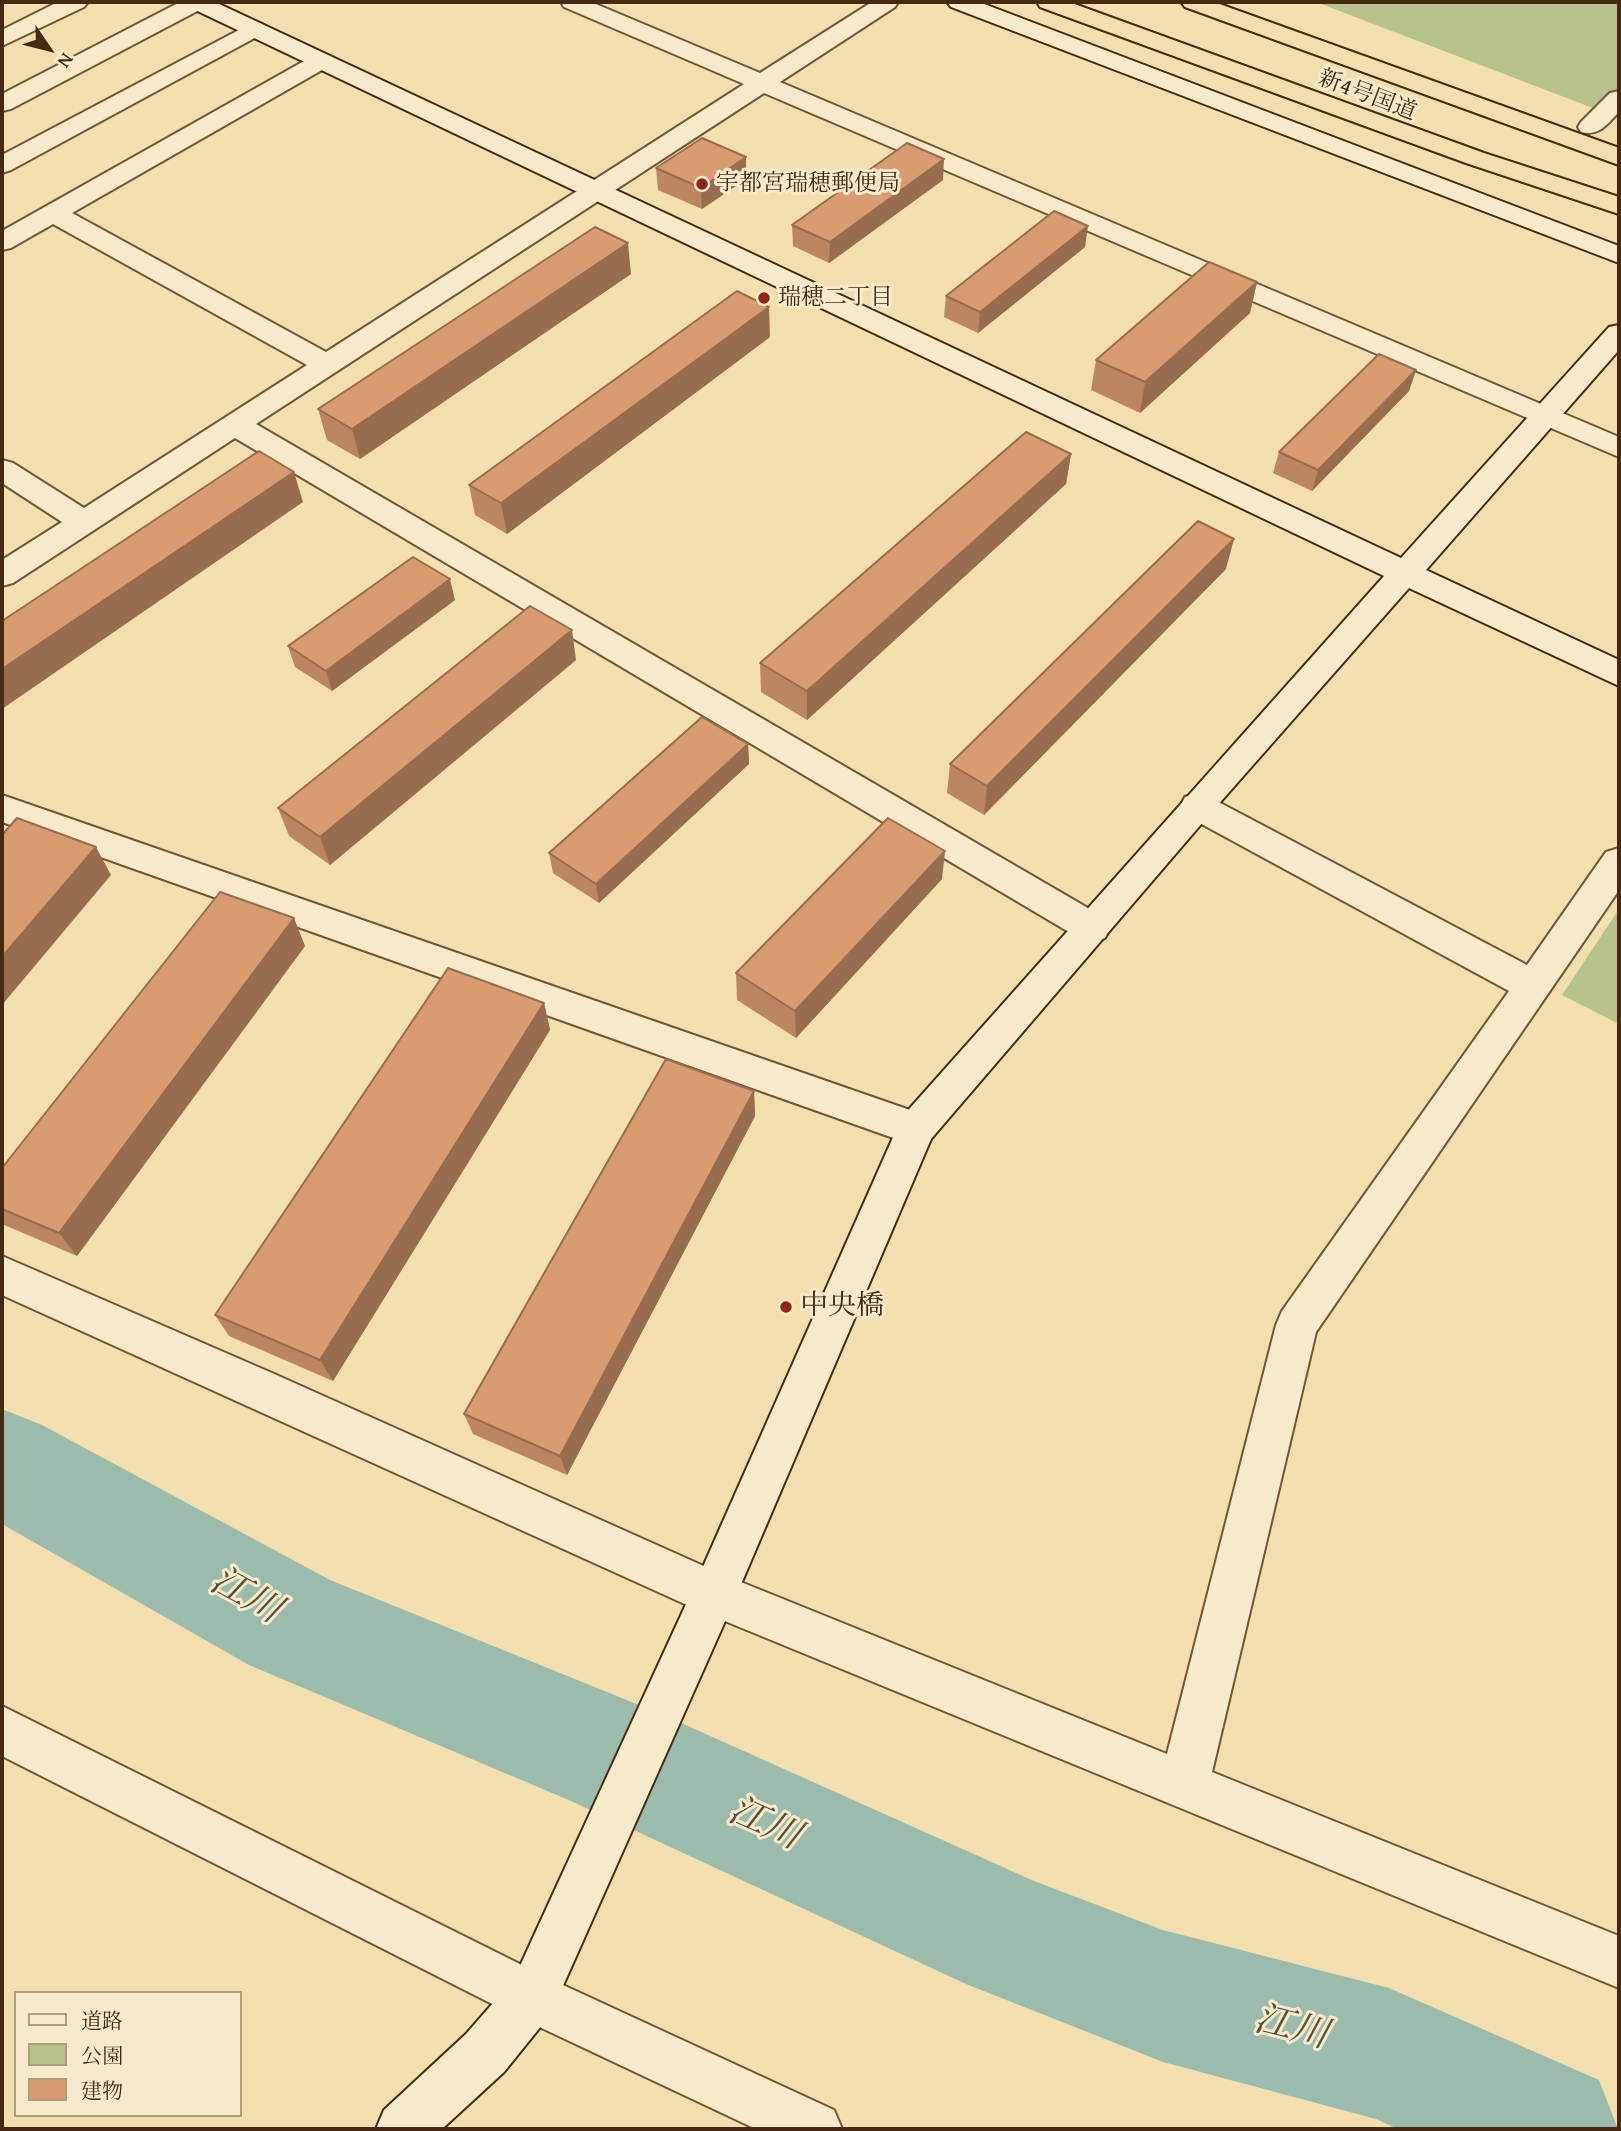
<!DOCTYPE html>
<html>
<head>
<meta charset="utf-8">
<style>
	body { margin:0 }
	#map { position:relative; width:1621px; height:2131px; overflow:hidden; background:#f3dfad; font-family:"Gentium Book Plus","Noto Serif JP",serif }
	canvas { display:block }
	.frame { position:absolute; inset:0; border:4px solid #452910; pointer-events:none }
	.legend { position:absolute; left:14px; top:1991px; width:228px; height:126px; box-sizing:border-box; background:#f7eaca; border:2px solid #b09d80; margin:0; padding:9px 12px; list-style:none; font-size:21px; color:#452910 }
	.legend li { display:flex; align-items:center; gap:14px; height:35px }
	.legend b { width:35px; border:2px solid #b09d80 }
	.north { position:absolute; left:14px; top:14px; width:70px; height:70px; -webkit-text-stroke:5px #f7eaca; paint-order:stroke; rotate:125deg; font-size:19px; font-weight:700; line-height:28px; text-align:center; color:#452910 }
	.north::after { content:''; display:block; margin:auto; width:24px; height:32px; background:#452910; clip-path:polygon(50% 0,100% 100%,50% 72%,0 100%) }
</style>
</head>
<body>
<div id="map">
<canvas width="1621" height="2131"></canvas>
<div class="frame"></div>
<ul class="legend">
<li><b style="height:9px;background:#f7eaca"></b>道路</li>
<li><b style="height:19px;background:#b6c38d"></b>公園</li>
<li><b style="height:19px;background:#d99c71"></b>建物</li>
</ul>
<div class="north">N</div>
</div>
<script>
const context = document.querySelector('canvas').getContext('2d');
context.lineJoin = 'round';
function paint(path, color) { context.fillStyle = color; context.fill(path, 'evenodd'); }
function strokePath(path, color, width, dash) { context.strokeStyle = color; context.lineWidth = width; context.lineCap = dash ? 'butt' : 'round'; context.setLineDash(dash || []); context.stroke(path); }
function write(font, color, halo, rows, align = 'center') {
  context.font = font + ' "Gentium Book Plus","Noto Serif JP",serif'; context.lineWidth = 6; context.setLineDash([]); context.textBaseline = 'middle'; context.strokeStyle = halo; context.fillStyle = color; for (const [text, x, y, turn = 0] of rows) {
    context.save(); context.translate(x, y); context.rotate((+turn || 0) * Math.PI / 180); context.textAlign = isNaN(turn) ? turn : align; if (halo) context.strokeText(text, 0, 0); context.fillText(text, 0, 0); context.restore();
  }
}
paint(new Path2D(`
	M1316,2H1619V118Z
	M1619,909V1024L1562,995Z`), '#b6c38d');
paint(new Path2D(`
	M2,1409L42,1425L330,1580L659,1713L1034,1881L1163,1930L1389,1988L1599,2080L1618,2129H1398L1376,2119L1163,2062L966,1984L571,1801L249,1665L2,1524Z`), '#9bbcad');
const street = new Path2D(`
	M58,2H88L84,7L2,46V30Z
	M180,2H209L205,7L11,109L2,111V94Z
	M561,2H591L760,73L872,2H898L895,7L780,82L1619,437V457L764,93L256,424L1105,918L1110,928L1105,938L1092,943L1079,938L235,438L13,583L2,586V560L62,522L2,483V460L13,463L84,508L307,365L53,224L11,248L2,250V231L313,56L321,54L329,56L333,61L329,66L72,213L326,352L744,84L564,7Z
	M254,22L262,24L266,29L262,34L11,170L2,173V155Z
	M1619,91V112C1607,124 1599,137 1581,132L1578,127L1581,122L1610,93Z
	M1197,793L1209,797L1527,965L1606,852L1619,848V890L1316,1332L1212,1772L1619,1936V1988L698,1610L2,1295V1256L272,1373L726,1576L1167,1754L1276,1325L1282,1311L1509,991L1185,815L1180,806L1185,797Z
	M2,795L930,1117L936,1129L930,1141L916,1146L2,822Z
	M2,1706L550,1979L834,2110L842,2129H756L514,2015L2,1756Z`);
const secondary = new Path2D(`
	M186,2H215L1401,558L1609,327L1619,325V350L1426,570L1619,660V686L1409,588L1209,815L931,1139L730,1610L550,2015L504,2072L442,2129H376L384,2110L466,2034L514,1979L698,1578L902,1117L1384,576L189,7Z
	M947,2H979L1619,246V263L951,7Z`);
const highway = new Path2D(`
	M1037,2H1069L1484,153L1619,197V214L1466,163L1040,7Z
	M1181,2H1214L1619,148V165L1185,7Z`);
strokePath(street, '#705637', 4);
strokePath(secondary, '#452910', 4);
strokePath(highway, '#452910', 4);
paint(street, '#f7eaca');
paint(secondary, '#f7eaca');
paint(highway, '#f3dfad');
paint(new Path2D(`
	M656,168L746,179L702,209L658,190Z
	M943,180L829,263L793,246L792,225Z
	M1085,247L978,333L944,317L946,296Z
	M631,274L360,459L327,440L318,409Z
	M1257,282L1250,313L1140,413L1091,390L1096,360Z
	M770,337L507,534L475,515L469,485Z
	M1416,370L1409,391L1312,491L1273,473L1279,452Z
	M1071,454L1066,484L807,720L761,692L760,663Z
	M1226,569L984,815L947,793L950,764Z
	M455,600L332,691L295,667L288,646Z
	M576,660L330,865L289,836L278,808Z
	M748,744L749,764L599,903L553,873L549,853Z
	M942,879L796,1038L737,1000L736,973Z
	M305,946L77,1256L2,1224V1168Z
	M544,1003L550,1030L333,1381L229,1336L215,1315Z
	M754,1091L755,1116L567,1475L473,1434L464,1414Z`), '#bb8661');
paint(new Path2D(`
	M746,157V179L702,209L701,188Z
	M944,159L943,180L829,263L830,242Z
	M1088,226L1085,247L978,333L980,312Z
	M628,243L631,274L360,459L352,429Z
	M1257,282L1250,313L1140,413L1145,382Z
	M769,307L770,337L507,534L501,503Z
	M1416,370L1409,391L1312,491L1318,470Z
	M1071,454L1066,484L807,720V691Z
	M294,472L303,502L2,709V669Z
	M1234,539L1226,569L984,815L987,786Z
	M450,579L455,600L332,691L326,671Z
	M572,630L576,660L330,865L320,837Z
	M748,744L749,764L599,903L596,884Z
	M96,847L111,875L2,1005V957Z
	M945,851L942,879L796,1038L795,1011Z
	M294,918L305,946L77,1256L59,1233Z
	M544,1003L550,1030L333,1381L320,1360Z
	M754,1091L755,1116L567,1475L560,1456Z`), '#986d4f');
const building = new Path2D(`
	M702,138L746,157L701,188L656,168Z
	M907,143L944,159L830,242L792,225Z
	M1054,211L1088,226L980,312L946,296Z
	M595,227L628,243L352,429L318,409Z
	M1209,262L1257,282L1145,382L1096,360Z
	M737,291L769,307L501,503L469,485Z
	M1379,354L1416,370L1318,470L1279,452Z
	M1026,432L1071,454L807,691L760,663Z
	M259,451L294,472L2,669V621Z
	M1198,521L1234,539L987,786L950,764Z
	M413,557L450,579L326,671L288,646Z
	M530,606L572,630L320,837L278,808Z
	M702,717L748,744L596,884L549,853Z
	M17,818L96,847L2,957V835Z
	M888,818L945,851L795,1011L736,973Z
	M220,892L294,918L59,1233L2,1209V1168Z
	M448,968L544,1003L320,1360L215,1315Z
	M666,1059L754,1091L560,1456L464,1414Z`);
paint(building, '#d99c71');
strokePath(building, '#986d4f', 2);
for (const [x, y, r, color] of [
	[702,184,7,"#8f2418"],
	[764,298,7,"#8f2418"],
	[786,1307,7,"#8f2418"]
]) { const dot = new Path2D(); dot.arc(x, y, r, 0, 2 * Math.PI); context.fillStyle = color; context.fill(dot); strokePath(dot, '#f7eaca', 2.5); }
write('23px', '#452910', '#f7eaca', [
	["新4号国道",1367,96,21]
]);
write('23px', '#452910', '#f7eaca', [
	["宇都宮瑞穂郵便局",716,184],
	["瑞穂二丁目",778,298]
], 'left');
write('28px', '#452910', '#f7eaca', [
	["中央橋",800,1307]
], 'left');
write('italic 37px', '#5a4e37', '#f7eaca', [
	["江川",245,1597,29],
	["江川",764,1825,24],
	["江川",1291,2029,14]
]);
</script>
</body>
</html>
